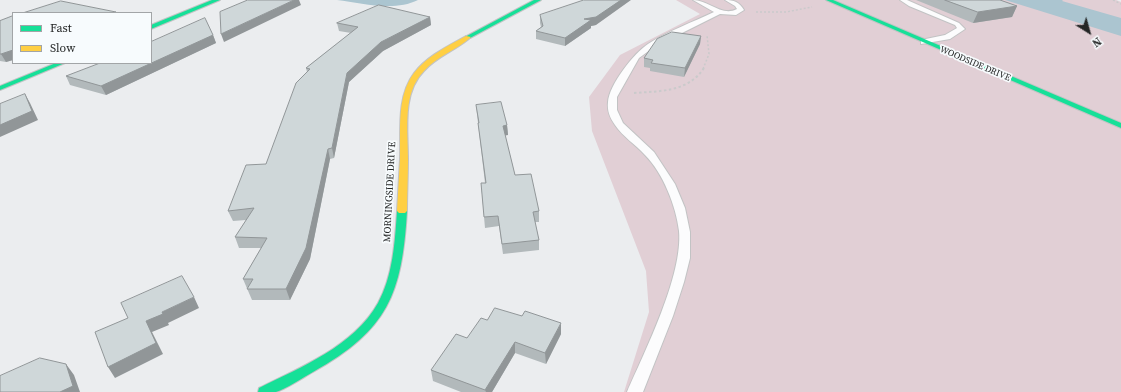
<!DOCTYPE html>
<html>
<head>
<meta charset="utf-8">
<style>
	body { margin:0 }
	#map { position:relative; width:1121px; height:392px; overflow:hidden; background:#ebedef; font-family:"Source Serif 4",serif }
	canvas { display:block }
	.legend { position:absolute; left:12px; top:12px; width:140px; height:52px; box-sizing:border-box; background:#f7fbfd; border:1px solid #a2a5a7; margin:0; padding:5px 7px; list-style:none; font-size:12px; color:#232525 }
	.legend li { display:flex; align-items:center; gap:8px; height:20px }
	.legend b { width:20px; border:1px solid #a2a5a7 }
	.north { position:absolute; left:1069px; top:12px; width:40px; height:40px; -webkit-text-stroke:3px #f7fbfd; paint-order:stroke; rotate:143deg; font-size:11px; font-weight:700; line-height:16px; text-align:center; color:#232525 }
	.north::after { content:''; display:block; margin:auto; width:14px; height:18px; background:#232525; clip-path:polygon(50% 0,100% 100%,50% 72%,0 100%) }
</style>
</head>
<body>
<div id="map">
<canvas width="1121" height="392"></canvas>
<ul class="legend">
<li><b style="height:5px;background:#16e098"></b>Fast</li>
<li><b style="height:5px;background:#ffcf43"></b>Slow</li>
</ul>
<div class="north">N</div>
</div>
<script>
const context = document.querySelector('canvas').getContext('2d');
context.lineJoin = 'round';
function paint(path, color) { context.fillStyle = color; context.fill(path, 'evenodd'); }
function strokePath(path, color, width, dash) { context.strokeStyle = color; context.lineWidth = width; context.lineCap = dash ? 'butt' : 'round'; context.setLineDash(dash || []); context.stroke(path); }
function write(font, color, halo, rows, align = 'center') {
  context.font = font + ' "Source Serif 4",serif'; context.lineWidth = 3.5; context.setLineDash([]); context.textBaseline = 'middle'; context.strokeStyle = halo; context.fillStyle = color; for (const [text, x, y, turn = 0] of rows) {
    context.save(); context.translate(x, y); context.rotate((+turn || 0) * Math.PI / 180); context.textAlign = isNaN(turn) ? turn : align; if (halo) context.strokeText(text, 0, 0); context.fillText(text, 0, 0); context.restore();
  }
}
paint(new Path2D(`
	M676,0H1116L1121,2V392H624L649,312L646,271L592,131L589,97L620,55L700,14Z`), '#e1cfd5');
paint(new Path2D(`
	M337,0H418C394,12 362,3 337,0Z
	M1005,0H1063L1062,1L1121,18V36Z`), '#abc5d0');
const lane = new Path2D(`
	M693,0C708,0 722,17 737,9L735,6L725,0C734,0 739,2 744,10L736,15L720,14L654,47L639,58L617,97V110L623,123L654,152L675,184L685,208L690,232V258L684,282L673,316L643,392H627C645,351 683,275 679,231C676,206 663,173 645,155C635,144 623,137 615,125C610,118 607,111 608,102C609,85 634,53 648,44C668,31 693,22 714,12Z
	M900,0H907L959,23L965,29L950,39L921,44V40L945,35L957,28L955,25L909,6Z`);
const fast = new Path2D(`
	M212,0H220L151,29V25Z
	M534,0H541L470,38L465,37Z
	M826,0H833L1121,123V128Z
	M56,63H65L0,90V86Z
	M402,208L407,211C402,294 388,330 313,372C304,377 286,389 276,392C271,392 263,392 258,392L259,388C301,367 354,346 378,303C393,276 395,241 397,211Z`);
const slow = new Path2D(`
	M466,36L471,37C457,50 437,56 424,71C402,93 408,130 408,159C408,176 407,194 407,211L405,213H399L397,211C398,194 399,176 400,159C401,131 396,97 414,73C427,56 448,46 466,36Z`);
strokePath(lane, '#c2c3c4', 2);
strokePath(fast, '#c2c3c4', 2);
strokePath(slow, '#c2c3c4', 2);
strokePath(new Path2D(`
	M1113,0L1121,4
	M756,12H786L812,7
	M703,69L709,54L707,35`), '#cacacb', 1.5, [2, 2]);
strokePath(new Path2D(`
	M634,93C661,91 688,92 704,68`), '#cacacb', 2, [2.5, 2.5]);
paint(lane, '#fcfcfd');
paint(fast, '#16e098');
paint(slow, '#ffcf43');
paint(new Path2D(`
	M916,0H1000L1017,6L1012,17L973,23Z
	M540,15L596,25L591,26V28L565,46L536,39V31L541,27L540,23Z
	M13,16V60L6,62L0,61V21Z
	M430,17L431,25L383,51L349,82L334,158L330,159L310,259L290,300H252L243,279L261,248H239L235,237L246,220L233,221L228,211L266,164L307,72L306,68L351,33L339,31L337,23Z
	M213,35L216,43L106,95L70,85L66,76Z
	M701,36L700,44L684,77L650,71V68L644,67V58Z
	M476,105L507,125L508,135H505L515,175L539,211V222H535L539,240V250L503,254L499,226L485,228L481,183H485L479,132Z
	M487,320L561,334L546,364L515,353L492,392H461L433,381L431,370Z`), '#b2b9bb');
paint(new Path2D(`
	M294,0H299L301,5L224,42L221,34Z
	M621,0H631L596,25L591,26V28L565,46V38L584,19Z
	M1017,6L1012,17L973,23L978,12Z
	M430,17L431,25L383,51L349,82L334,158L332,148L347,73L381,42Z
	M213,35L216,43L106,95L101,86Z
	M701,36L700,44L684,77L685,68Z
	M13,50V60L6,62L1,54Z
	M25,94L30,103L38,120L0,137V125Z
	M507,125L508,135L503,136V126Z
	M328,149L330,159L310,259L290,300L286,289Z
	M194,297L199,308L168,323L169,325L152,332L163,354L115,378L108,367L146,321L162,312Z
	M561,323V334L546,364L545,353Z
	M515,342V353L492,392H486L485,390Z
	M66,364L74,375L80,392H60Z`), '#919698');
const building = new Path2D(`
	M248,0H294L221,34L220,12Z
	M584,0H621L596,17L584,19L591,20L565,38L536,31L543,26L540,15Z
	M945,0H1000L1017,6L978,12Z
	M61,1L116,12L112,13H23Z
	M379,5L430,17L381,42L347,73L332,148L328,149L306,248L286,289H247L253,279H243L267,238L235,237L254,208L228,211L246,165L266,164L296,83L310,69L306,68L358,27L337,23Z
	M13,16V50L1,54H0V21Z
	M205,18L213,35L101,86L66,76L100,63H151V42Z
	M672,32L701,36L685,68L651,63L653,60L644,58L657,39Z
	M25,94L32,111L0,125V104Z
	M501,102L507,125L503,126L515,175L531,174L539,211L533,212L539,240L502,244L498,216L484,217L481,183H486L478,123H479L476,105Z
	M182,276L194,297L162,312L163,314L146,321L156,343L108,367L95,332L128,318L121,303Z
	M495,308L522,316L525,311L561,323L545,353L515,342L485,390L431,370L456,334L467,338L481,318L487,320Z
	M40,358L66,364L73,386L60,392H0V376Z`);
paint(building, '#cfd7d9');
strokePath(building, '#919698', 1);
write('9px', '#232525', '#f7fbfd', [
	["WOODSIDE DRIVE",975,64,23]
]);
write('10px', '#232525', '#f7fbfd', [
	["MORNINGSIDE DRIVE",390,192,-87]
]);
</script>
</body>
</html>
